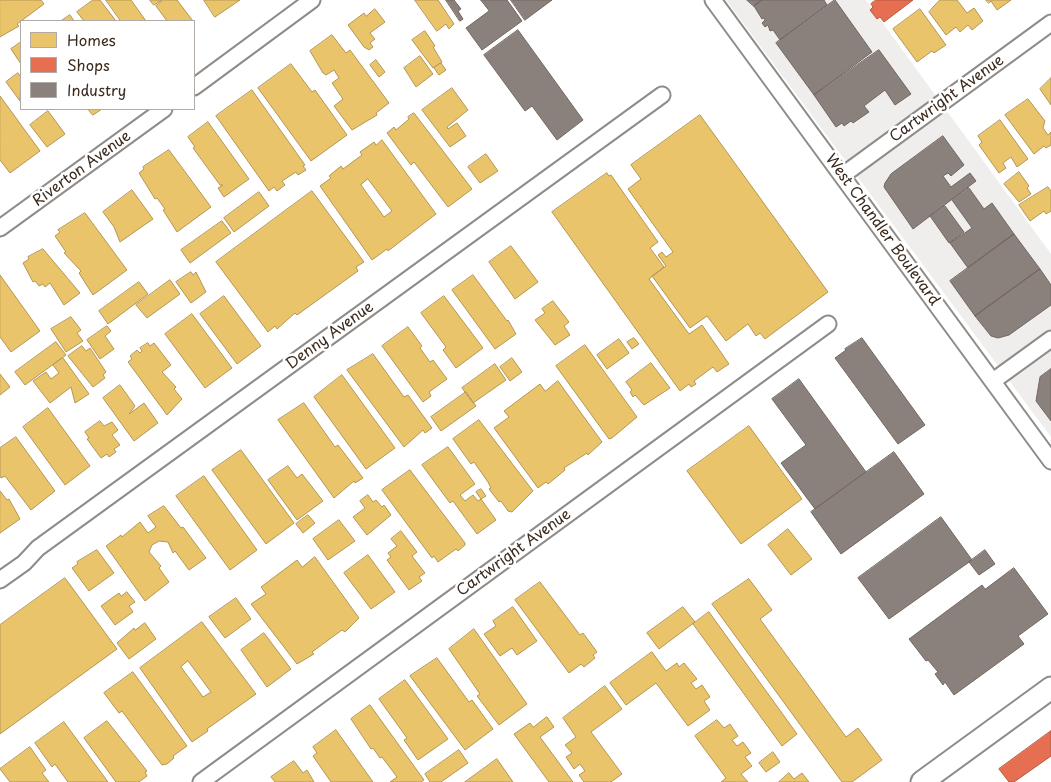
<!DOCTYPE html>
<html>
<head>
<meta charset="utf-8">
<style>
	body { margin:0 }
	#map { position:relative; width:1051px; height:782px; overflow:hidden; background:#fff; font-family:"Playpen Sans",sans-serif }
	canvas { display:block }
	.legend { position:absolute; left:20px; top:20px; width:175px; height:90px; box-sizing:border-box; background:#fff; border:1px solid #b1aaa5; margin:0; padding:6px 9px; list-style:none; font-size:15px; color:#3b2a1e }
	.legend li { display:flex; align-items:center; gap:10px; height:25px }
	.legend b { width:25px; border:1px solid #b1aaa5 }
</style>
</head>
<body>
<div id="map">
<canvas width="1051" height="782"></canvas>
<ul class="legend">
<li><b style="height:14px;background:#e9c46a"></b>Homes</li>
<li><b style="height:14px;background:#e76f51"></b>Shops</li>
<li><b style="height:14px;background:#8a817c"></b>Industry</li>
</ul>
</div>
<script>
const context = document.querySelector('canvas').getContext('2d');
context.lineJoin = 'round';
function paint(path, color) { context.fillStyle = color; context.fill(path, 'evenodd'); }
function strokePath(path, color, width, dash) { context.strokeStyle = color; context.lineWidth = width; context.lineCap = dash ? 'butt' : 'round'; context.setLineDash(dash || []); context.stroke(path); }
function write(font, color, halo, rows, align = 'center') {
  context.font = font + ' "Playpen Sans",sans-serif'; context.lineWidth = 5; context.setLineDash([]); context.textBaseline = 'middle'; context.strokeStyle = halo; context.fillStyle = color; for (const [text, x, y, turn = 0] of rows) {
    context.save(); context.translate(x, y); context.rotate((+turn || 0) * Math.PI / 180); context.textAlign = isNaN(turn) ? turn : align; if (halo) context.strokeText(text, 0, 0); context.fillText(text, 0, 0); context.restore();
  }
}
paint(new Path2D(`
	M726,0H866L1051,254V437Z`), '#efeeed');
const homes = new Path2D(`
	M0,0H41L44,4L17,24L19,26L0,37Z
	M93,0H100L116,21H84L77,12Z
	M106,0H131L146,21H121Z
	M150,0H162L154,5Z
	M164,0H177L193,21H167L156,6Z
	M204,0H240L215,17Z
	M415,0H438L454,24L449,29L446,24L437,31Z
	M940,0H957L967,13L974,8L983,21L972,30L968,25L960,32L956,27L946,35L929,12Z
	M986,0H1011L997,10L991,1L989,3Z
	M375,9L385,22L370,33L375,39L370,43L373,47L369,50L364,47L348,25L364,13L366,16Z
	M920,9L946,45L934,53L932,51L917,62L893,29Z
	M70,15L74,21H61Z
	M425,31L435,46L433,47L442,62L433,68L412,40Z
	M332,35L346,53L350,50L389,103L376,113L377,115L352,130L334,106L343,99L332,83L339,78L334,70L326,75L323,73L310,51Z
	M21,42V64L11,49Z
	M420,56L433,74L416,87L404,68Z
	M376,60L385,72L379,77L370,65Z
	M441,63L446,70L439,75L434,68Z
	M291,64L312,92L315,90L347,135L311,161L258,88Z
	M18,73L21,77L20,101L6,82Z
	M1051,78V105L1040,89Z
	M452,88L468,110L447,127L448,129L457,123L466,136L450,147L422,110Z
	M252,90L305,165L303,166L306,170L298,175L296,172L282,181L285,185L277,191L274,187L269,191L216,116Z
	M0,96L40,151L10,173L0,160Z
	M1028,99L1045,121L1043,128L1048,135L1051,132V145L1046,148L1044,146L1034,154L1005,115Z
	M88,109H102L93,115Z
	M48,111L65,134L47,147L30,125Z
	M414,113L472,189L448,207L414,162L411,165L387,133L394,127L396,130L409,119L408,117Z
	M700,115L828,292L765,339L760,333L756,336L748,324L726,341L707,316L690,328L652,276L666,266L658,255L662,252L666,257L673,252L628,189L641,179L631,165Z
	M1000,120L1028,159L1017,167L1011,157L1003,163L1006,168L999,173L979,145L982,142L978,136Z
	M208,122L249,179L224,197L218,188L223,185H220L193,148L195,147L188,137Z
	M382,140L436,214L388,251L387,249L372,260L320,186L331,178L329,176L341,166L343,169L362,155L360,152L374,142L376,145ZM368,179L392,211L384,217L361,185Z
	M169,150L211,207L177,232L163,210L165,209L157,198L155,199L139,173L144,169L143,167Z
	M486,154L498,171L480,183L468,167Z
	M1019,172L1029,186L1027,188L1031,194L1019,202L1004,184Z
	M607,173L609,176L611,175L658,242L650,248L664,267L649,279L689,334L702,325L729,364L717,372L713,367L694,381L696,384L691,387L689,384L680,391L552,212Z
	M1048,187L1051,191V211L1046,214L1044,211L1030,221L1019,205Z
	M132,190L153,219L120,242L114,227L103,212Z
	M312,191L364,262L356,267L358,271L297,315L295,313L277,329L275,326L268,332L216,262Z
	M259,192L269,206L234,232L224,218Z
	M85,213L127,270L93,295L79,273L81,271L64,253L66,252L55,236L60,232L58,230Z
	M222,221L231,233L190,263L181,250Z
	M511,246L538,282L515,299L489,262Z
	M43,249L80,293L64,305L50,283L45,287L43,284L39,286L35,281L33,282L23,263L29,259L28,257Z
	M191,272L193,275L196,272L206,292L191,303L176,282Z
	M0,275L40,331L11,352L0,337Z
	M473,275L507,321L508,320L516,334L495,349L452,290Z
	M170,280L180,294L147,318L136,305Z
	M139,282L148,294L108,324L99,311Z
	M224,296L261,346L237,364L200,314Z
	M444,296L483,348L456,368L443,350L446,347L421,313Z
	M553,301L569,322L564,326L570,335L555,345L535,320L545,313L542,309Z
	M192,314L232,368L205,388L165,334Z
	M71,317L81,330L77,333L83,341L66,352L51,329Z
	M107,326L111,331L105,336L114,349L100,359L87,340Z
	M408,327L422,346L420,348L430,362L433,360L447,379L429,392L431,396L423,402L382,346Z
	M634,338L639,344L632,349L627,342Z
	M619,339L629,353L607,369L597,355Z
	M56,342L66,355L25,385L15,372Z
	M148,343L150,346L154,343L171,365L162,372L176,387L174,389L182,399L167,415L128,362L132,359L130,356L137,350L140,353L142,351L140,348Z
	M585,345L637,417L612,438L609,439L556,366Z
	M82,346L86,351L90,348L106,372L103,375L105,378L93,387L68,356Z
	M373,354L404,397L408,395L432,428L425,433L423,430L404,447L347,370Z
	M63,358L89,394L75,403L71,387L50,403L33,381L46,372L51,379L59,373L53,365Z
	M512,358L522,372L510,381L500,367Z
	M651,363L670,388L644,405L635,395L633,397L630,392L632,390L626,382Z
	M495,364L506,380L473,403L462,388Z
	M0,374L10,387L0,395Z
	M342,375L395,448L366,469L314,397Z
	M558,381L602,442L588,455L587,453L564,468L565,470L548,484L546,482L538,488L494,428L509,417L504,411L540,384L545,391Z
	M120,385L135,406L129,414L144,403L158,423L134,441L103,398Z
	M466,392L476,406L441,431L431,417Z
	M304,403L335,447L338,445L363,478L355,483L354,481L334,498L278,420Z
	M48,408L90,466L65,485L23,427Z
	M479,420L533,491L512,512L508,511L501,501L499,502L489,489L491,488L488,482L474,462L471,464L453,439Z
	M100,421L104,426L112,422L118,430L112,435L120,445L114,449L116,452L109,457L107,454L101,458L87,439L89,438L85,432Z
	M749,426L802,499L741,544L687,471Z
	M16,437L55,491L31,510L5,476L1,478L0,476V448Z
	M448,447L475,484L460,495L465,501L473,495L478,501L481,499L496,520L477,534L453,501L450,503L422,465Z
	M241,450L294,523L266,544L212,470Z
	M288,466L297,478L302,474L323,501L297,520L268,480Z
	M410,470L465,543V545L458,551L456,549L438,562L434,556L432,558L382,490Z
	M204,476L257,550L230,570L176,496Z
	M481,489L486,496L481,499L476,492Z
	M0,491L7,500L9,499L20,519L0,533Z
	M368,495L373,502L376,500L382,507L384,505L391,515L367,535L353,517L365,508L360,501Z
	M164,506L181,528L183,527L206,558L189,570L175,551L173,553L168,542L159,541L152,545L149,552L161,566L159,568L169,582L145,601L106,546L121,535L122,537L140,522L148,533L156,527L148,516Z
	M308,515L315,523L303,533L296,524Z
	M339,520L355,541L328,560L313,539Z
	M788,529L812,559L791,575L768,545Z
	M401,531L417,552L412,556L425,573L419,577L422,581L409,590L387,560L391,557L388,553L397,546L391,539Z
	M97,550L114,573L89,591L72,568L78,564L77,562Z
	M368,555L395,592L371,609L344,573Z
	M315,557L359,618L345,632L342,630L312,652L314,654L297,664L251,604L266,594L261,587L297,560L302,567Z
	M65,578L117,649L0,734V625Z
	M749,579L772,610L760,619L846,737L858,728L882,760L852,782H842L712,604Z
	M540,582L580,635L583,633L597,652L593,655L595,658L584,667L581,664L569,673L515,600Z
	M127,592L135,602L129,606L133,612L115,625L101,606L119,593L121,596Z
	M236,598L251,619L225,638L209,617Z
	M513,607L537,641L517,655L512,648L500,656L484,634L496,626L493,621Z
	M683,607L695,622L659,649L647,633Z
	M709,612L797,734L782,746L693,624Z
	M202,622L256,694L207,729L208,731L192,742L140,668ZM188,661L211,692L203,697L181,667Z
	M145,623L156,639L129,659L117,643L134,628L135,630Z
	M474,629L527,704L499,725L477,696L480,694L449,649Z
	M264,633L291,669L267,687L241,650Z
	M652,652L666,671L677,663L679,667L684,663L697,679L691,683L696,689L702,685L710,697L704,701L710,710L688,726L656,683L626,705L610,683Z
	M437,658L469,702L472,700L493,729L465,750L410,676Z
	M133,672L187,746L173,756L174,758L167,764L162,765L122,711L119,713L104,693Z
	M405,680L448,739L418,760L404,740L407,738L379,699Z
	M605,686L622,709L591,732L622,774L611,782H584L579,775L585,771L580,764L574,769L566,757L572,753L565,745L576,737L563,718Z
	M370,705L424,780L421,782H390L397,777L382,757L380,758L373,748L371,749L351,719Z
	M547,717L554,727L540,737L573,782H549L514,734L530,723L533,727Z
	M717,720L724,728L730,724L738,736L732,740L737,746L743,742L751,753L745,757L752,766L741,774L748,782H721L726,778L695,736Z
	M107,721L147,771L145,772L147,776L139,782H116L84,738Z
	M64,722L108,782H68L55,764L52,767L35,743Z
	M336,730L373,782H331L313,756L317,753L313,747Z
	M30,747L46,770L42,773L49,782H10L0,769Z
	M459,750L468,763L441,782H430L425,774Z
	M773,752L780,762L766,772L759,763Z
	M497,759L513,782H465Z
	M294,761L303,773L307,770L314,782H275L271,777Z
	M789,773L794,779L802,773L809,782H779Z`);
paint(homes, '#e9c46a');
strokePath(homes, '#b59653', 1);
const shops = new Path2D(`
	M876,0H913L884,22L880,17L877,19L870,10L873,7L871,4Z
	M1051,731V756L1014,782H1009L999,769Z`);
paint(shops, '#e76f51');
strokePath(shops, '#b35a42', 1);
const industry = new Path2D(`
	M446,0H454L461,9L458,11L463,19L460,21Z
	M481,0H507L522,21L482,50L466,28L489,11Z
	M511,0H552L525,20Z
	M747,0H762L754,6Z
	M762,0H824L827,5L780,40L773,30L770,31L768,25L765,27L762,23L765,20L764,18L762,19L754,6Z
	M835,0L872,52L814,95L776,43Z
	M518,30L583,120L557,140L532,106L525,111L484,55Z
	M879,50L911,94L895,105L885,90L864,106L869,112L853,123L851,121L844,126L842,123L836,127L814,95Z
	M943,136L964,165L951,176L948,173L943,176L951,187L970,173L976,181L913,229L884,187L885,183L891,174Z
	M969,188L984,209L992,203L1014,234L968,268L950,243L972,228L952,200Z
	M945,206L964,232L949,243L930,216Z
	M1014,234L1040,269L975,316L950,281Z
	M1040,269L1051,285V305L1009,335L998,338L991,336L975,316Z
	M862,338L925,425L898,444L835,358L846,350L845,349Z
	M1051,369V421L1036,401L1040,377Z
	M799,379L866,472L815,509L781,463L806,445L772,399Z
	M894,452L924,494L841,554L811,512Z
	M941,517L972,560L889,619L858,578Z
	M985,550L995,564L979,575L969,562Z
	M1014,568L1048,614L1018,636L1024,644L954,695L945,682L943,685L935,674L938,672L928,660L926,661L909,639L982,585L985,589Z`);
paint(industry, '#8a817c');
strokePath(industry, '#726760', 1);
const street = new Path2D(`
	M713,0L1051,461
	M194,87L312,0
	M843,175L1051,23
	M0,228L164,109
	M993,381L1051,339
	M0,580L24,563L38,548L662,95
	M201,782L828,324`);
const secondary = new Path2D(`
	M922,782L1051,688`);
strokePath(street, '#8e8b88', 19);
strokePath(secondary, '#8e8b88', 25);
strokePath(street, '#fff', 15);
strokePath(secondary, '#fff', 21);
write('15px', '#3b2a1e', '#fff', [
	["Cartwright Avenue",947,99,-36],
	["Riverton Avenue",82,169,-36],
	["West Chandler Boulevard",882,230,54],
	["Denny Avenue",330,336,-36],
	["Cartwright Avenue",514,553,-36]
]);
</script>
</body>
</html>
